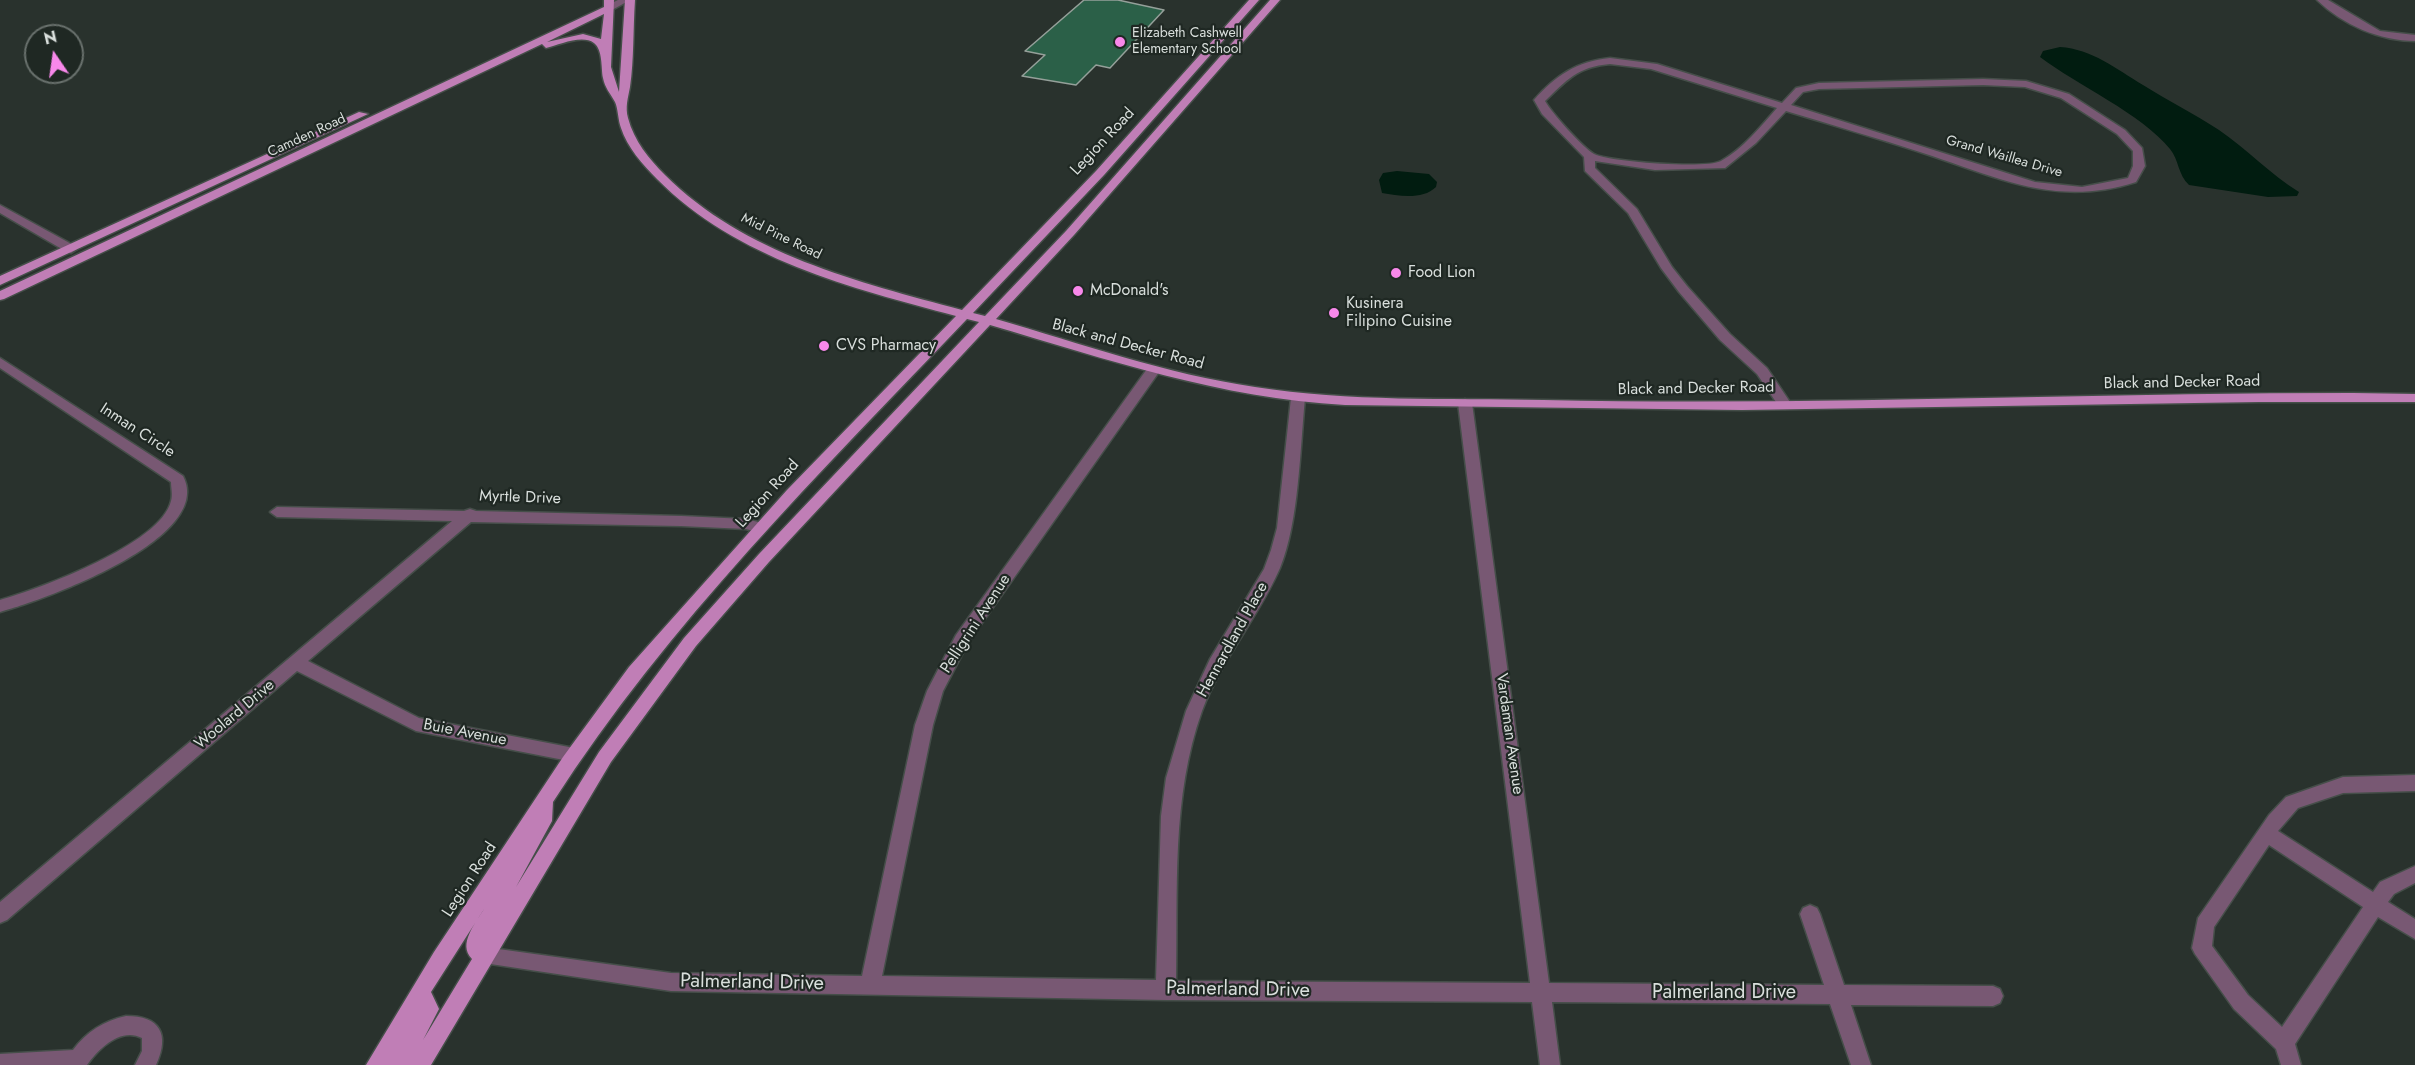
<!DOCTYPE html>
<html>
<head>
<meta charset="utf-8">
<style>
	body { margin:0 }
	#map { position:relative; width:2415px; height:1065px; overflow:hidden; background:#29322d; font-family:Jost,sans-serif }
	canvas { display:block }
	.north { position:absolute; left:24px; top:24px; width:60px; height:60px; box-sizing:border-box; background:#1f2823; border:2px solid #69716d; border-radius:50%; rotate:347deg; font-size:16px; font-weight:700; line-height:24px; text-align:center; color:#d9dfdc }
	.north::after { content:''; display:block; margin:auto; width:21px; height:27px; background:#f888ea; clip-path:polygon(50% 0,100% 100%,50% 72%,0 100%) }
</style>
</head>
<body>
<div id="map">
<canvas width="2415" height="1065"></canvas>
<div class="north">N</div>
</div>
<script>
const context = document.querySelector('canvas').getContext('2d');
context.lineJoin = 'round';
function paint(path, color) { context.fillStyle = color; context.fill(path, 'evenodd'); }
function strokePath(path, color, width, dash) { context.strokeStyle = color; context.lineWidth = width; context.lineCap = dash ? 'butt' : 'round'; context.setLineDash(dash || []); context.stroke(path); }
function write(font, color, halo, rows, align = 'center') {
  context.font = font + ' Jost,sans-serif'; context.lineWidth = 4.5; context.setLineDash([]); context.textBaseline = 'middle'; context.strokeStyle = halo; context.fillStyle = color; for (const [text, x, y, turn = 0] of rows) {
    context.save(); context.translate(x, y); context.rotate((+turn || 0) * Math.PI / 180); context.textAlign = isNaN(turn) ? turn : align; if (halo) context.strokeText(text, 0, 0); context.fillText(text, 0, 0); context.restore();
  }
}
paint(new Path2D(`
	M2060,47C2092,49 2116,69 2143,85C2168,101 2195,114 2219,130C2247,149 2270,174 2299,192L2297,196L2268,197L2189,185C2178,175 2179,160 2170,149C2142,114 2077,85 2040,57L2043,51Z
	M1397,171L1429,174L1437,182L1436,187C1423,200 1399,196 1382,193L1379,180L1383,173Z`), '#011c10');
const building = new Path2D(`
	M1084,0H1118L1164,10L1110,68L1096,65L1076,85L1022,76L1045,55L1025,51Z`);
paint(building, '#2b6048');
strokePath(building, '#95a09a', 1.5);
const minor = new Path2D(`
	M618,0H630L612,10H606V6Z
	M2317,0H2328L2380,31L2415,35V41C2380,41 2343,25 2317,0Z
	M1610,58L1657,64L1782,103L1796,88L1819,83L1983,79L2026,81L2069,94L2125,130L2142,148L2145,166L2136,182C2056,208 1997,177 1923,153C1877,138 1832,125 1786,111L1756,143L1725,168L1655,170L1595,161V168L1637,209L1672,267L1687,286L1730,334L1767,368L1792,405L1785,409L1780,408L1757,374L1720,340L1679,292L1661,268L1628,213L1585,171L1584,157L1542,114L1534,100C1555,76 1577,61 1610,58ZM1610,64L1651,69L1777,108C1761,126 1743,149 1721,161C1707,169 1609,162 1594,154C1583,148 1551,112 1545,101C1567,80 1577,67 1610,64ZM1983,85L2025,87L2061,98L2117,134L2133,151V166L2128,178L2082,187L2035,182L1791,105L1803,92L1819,89Z
	M0,205L75,246L77,249L71,253L67,252L0,213Z
	M0,358L183,476C216,539 41,601 0,612V600C39,589 161,544 171,501C173,495 171,488 171,482L0,368Z
	M1152,368L1159,372L968,643L943,691L933,725L882,976L1156,980L1161,816L1166,778L1186,711L1210,659L1264,569L1271,550L1277,528L1291,398L1298,394L1305,398C1300,448 1299,522 1280,568C1258,618 1221,660 1202,711C1171,798 1178,890 1176,981L1530,983L1458,403L1465,399L1472,403L1549,983L1824,985L1800,914L1803,908L1810,905L1817,908L1820,914L1844,985L1993,986L2000,989L2003,996L2000,1003L1993,1006L1851,1005L1871,1065H1851L1830,1004L1552,1002L1560,1065H1540L1532,1002L1166,1000L671,991L477,962L474,956L477,950L484,947L671,973L862,976L915,725L927,691L956,635L1147,369Z
	M277,507L464,511L470,509L476,511L681,516L746,519L766,524L768,528L761,533L746,529L681,526L471,522L308,661L419,718L574,748L580,750L583,755L580,760L574,762L416,731L297,671L7,920L0,923V902L452,521L277,517L270,512Z
	M2415,775V791L2343,793L2298,808L2278,831L2373,892L2380,882L2415,866V883L2394,894L2388,902L2415,919V939L2378,917L2295,1044L2301,1065H2281L2276,1049L2234,1009L2195,954L2192,948L2198,918L2269,815L2286,797L2343,777ZM2269,845L2363,907L2282,1027L2248,995L2212,946L2214,927Z
	M126,1016C160,1016 170,1034 156,1065H135L142,1051V1038C121,1027 99,1048 87,1065H0V1054L73,1050C87,1031 104,1021 126,1016Z`);
const major = new Path2D(`
	M604,0H614L611,67L619,92L625,0H635C633,29 634,59 630,87C628,98 625,107 628,118C634,141 649,159 665,175C744,254 858,282 962,310L1096,171L1249,0H1259L1104,175L973,313L985,316L1066,231L1270,0H1280L1074,235L996,319C1082,344 1166,374 1255,387C1349,402 1447,398 1543,400C1813,406 2083,393 2353,393L2415,394V402H2259L1742,410L1345,405C1220,398 1109,360 990,325L769,562L696,646L611,762L431,1065H366L434,952L563,757L629,667L787,490L956,316C851,288 736,259 657,179C643,165 627,147 621,128C618,120 618,108 615,102C610,93 605,88 603,78C601,68 603,50 594,43C582,34 559,45 546,48L542,44L4,299L0,300V291L604,7ZM604,14L601,39L583,34L547,42ZM967,319L979,322L759,554L684,638L599,752L516,887L552,821L553,802C668,623 821,472 967,319ZM484,909C476,923 457,944 472,959L423,1040L439,1009L431,992Z
	M359,112L368,114L0,285V276Z`);
strokePath(minor, '#454e49', 3);
strokePath(major, '#454e49', 3);
paint(minor, '#785873');
paint(major, '#c07eb6');
for (const [x, y, r, color] of [
	[1120,42,6,"#f888ea"],
	[1396,273,6,"#f888ea"],
	[1078,291,6,"#f888ea"],
	[1334,313,6,"#f888ea"],
	[824,346,6,"#f888ea"]
]) { const dot = new Path2D(); dot.arc(x, y, r, 0, 2 * Math.PI); context.fillStyle = color; context.fill(dot); strokePath(dot, '#1f2823', 2); }
write('14px', '#d9dfdc', '#1f2823', [
	["Elizabeth Cashwell",1132,34],
	["Elementary School",1132,50]
], 'left');
write('14px', '#d9dfdc', '#1f2823', [
	["Camden Road",307,136,-25],
	["Grand Waillea Drive",2004,157,16],
	["Mid Pine Road",781,237,26]
]);
write('16px', '#d9dfdc', '#1f2823', [
	["Legion Road",1103,142,-47],
	["Black and Decker Road",1128,345,15],
	["Black and Decker Road",2182,383,-1],
	["Black and Decker Road",1696,389,-1],
	["Inman Circle",137,431,33],
	["Legion Road",768,494,-48],
	["Myrtle Drive",520,498,2],
	["Pelligrini Avenue",976,624,-57],
	["Hennardland Place",1233,640,-61],
	["Woolard Drive",235,715,-40],
	["Buie Avenue",465,733,11],
	["Vardaman Avenue",1509,734,82],
	["Legion Road",470,880,-57]
]);
write('16px', '#d9dfdc', '#1f2823', [
	["Food Lion",1408,273],
	["McDonald's",1090,291],
	["Kusinera",1346,304],
	["Filipino Cuisine",1346,322],
	["CVS Pharmacy",836,346]
], 'left');
write('20px', '#d9dfdc', '#1f2823', [
	["Palmerland Drive",752,983,1],
	["Palmerland Drive",1238,990,1],
	["Palmerland Drive",1724,993]
]);
</script>
</body>
</html>
